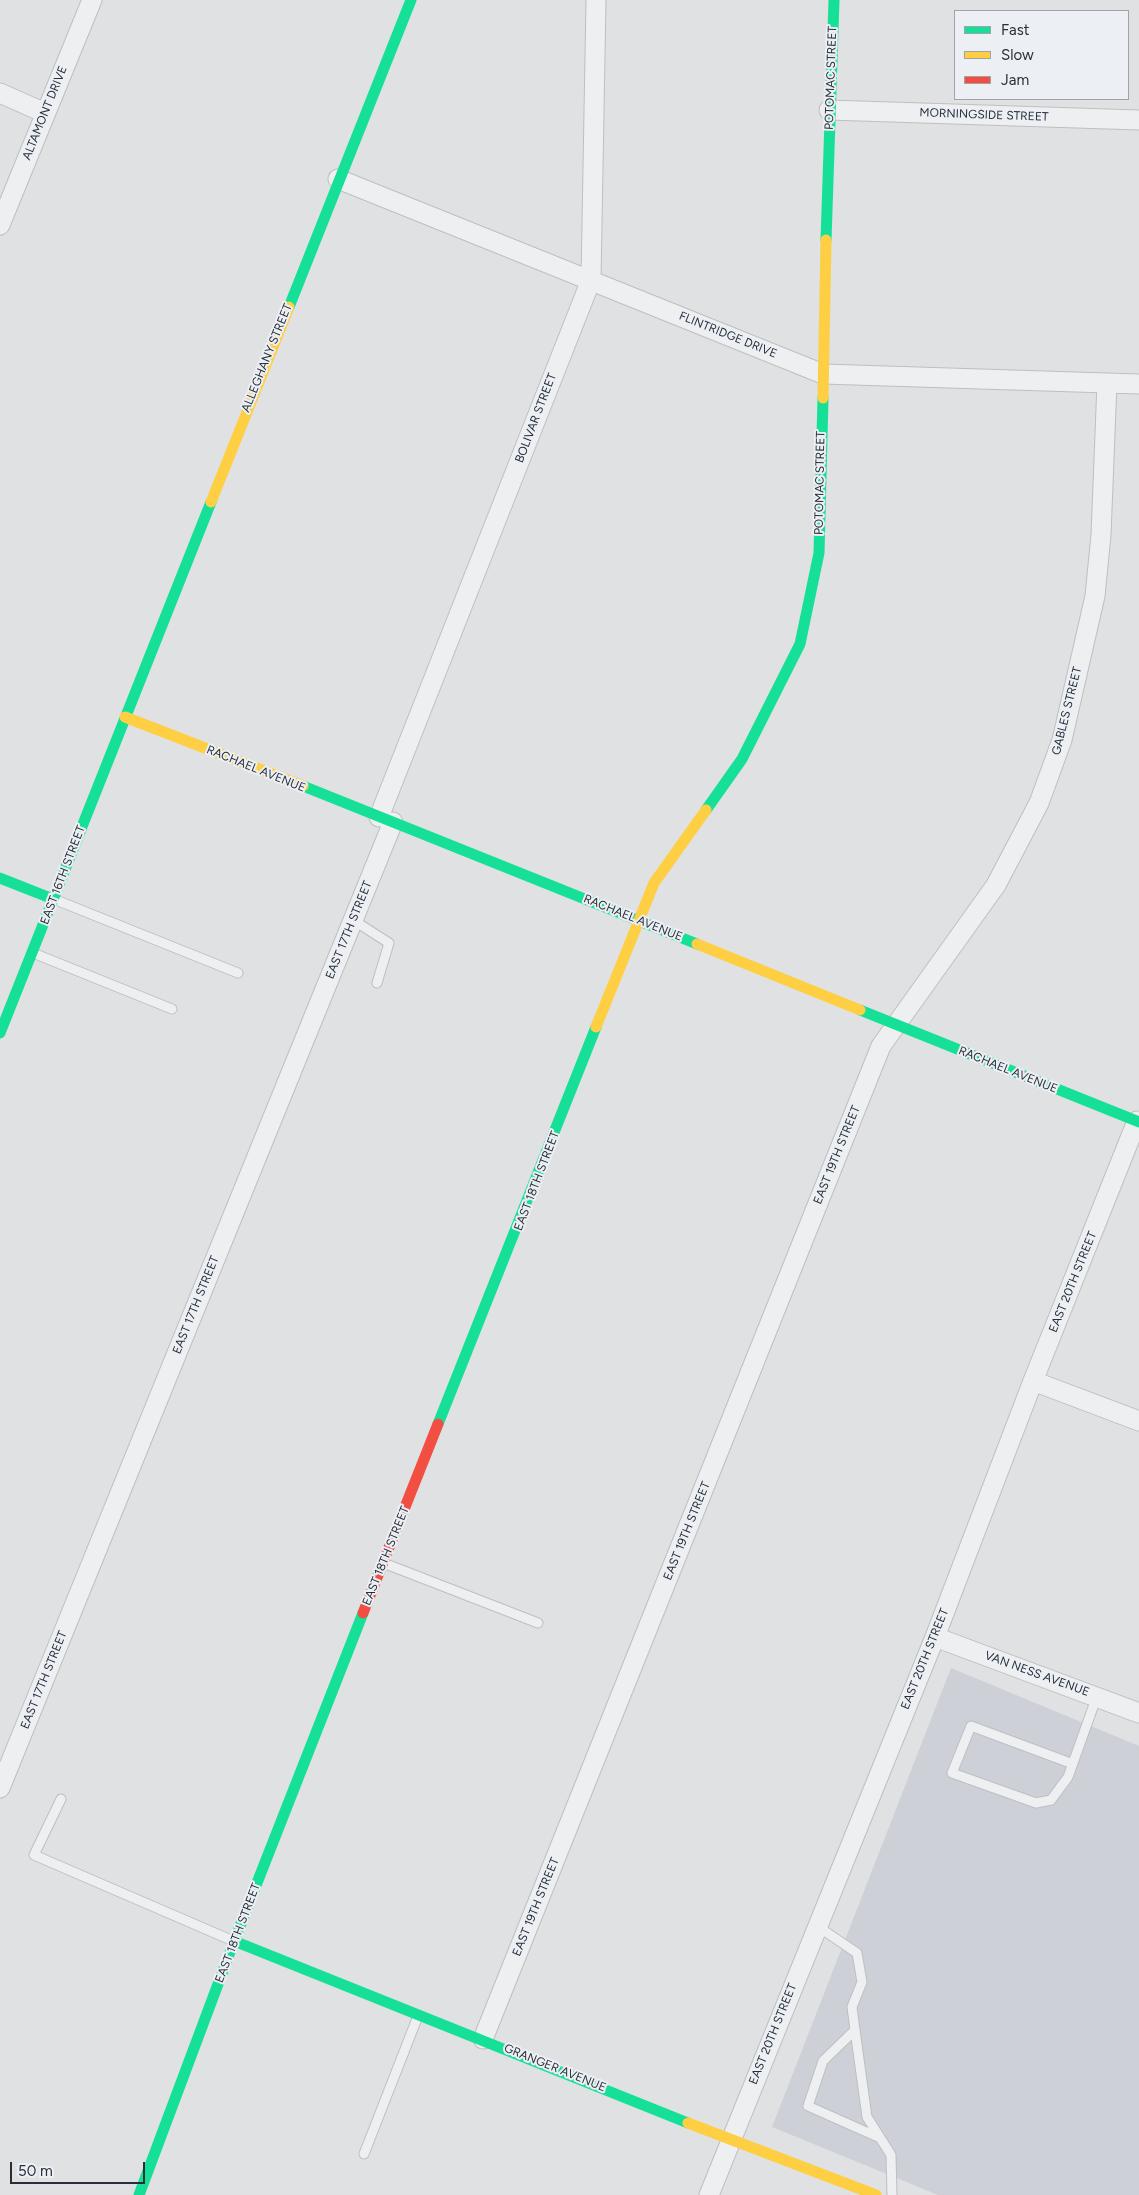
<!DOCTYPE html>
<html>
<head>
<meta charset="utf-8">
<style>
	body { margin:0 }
	#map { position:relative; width:1139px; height:2195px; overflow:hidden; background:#dfe1e3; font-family:Figtree,sans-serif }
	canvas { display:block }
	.legend { position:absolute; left:954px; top:10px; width:175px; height:90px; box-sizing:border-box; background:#eceff3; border:1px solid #9ea2a9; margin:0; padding:6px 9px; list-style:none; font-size:15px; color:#282f3a }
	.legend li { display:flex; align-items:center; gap:10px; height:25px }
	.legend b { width:25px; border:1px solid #9ea2a9 }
	.scale { position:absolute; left:10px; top:2162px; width:135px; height:22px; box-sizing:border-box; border:2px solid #282f3a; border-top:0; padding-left:6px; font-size:15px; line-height:18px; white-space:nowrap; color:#282f3a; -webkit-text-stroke:4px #eceff3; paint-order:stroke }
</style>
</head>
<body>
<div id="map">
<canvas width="1139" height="2195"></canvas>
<ul class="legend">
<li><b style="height:6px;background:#16e098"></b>Fast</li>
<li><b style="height:6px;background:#ffcf43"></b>Slow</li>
<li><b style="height:6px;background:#f24e42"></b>Jam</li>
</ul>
<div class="scale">50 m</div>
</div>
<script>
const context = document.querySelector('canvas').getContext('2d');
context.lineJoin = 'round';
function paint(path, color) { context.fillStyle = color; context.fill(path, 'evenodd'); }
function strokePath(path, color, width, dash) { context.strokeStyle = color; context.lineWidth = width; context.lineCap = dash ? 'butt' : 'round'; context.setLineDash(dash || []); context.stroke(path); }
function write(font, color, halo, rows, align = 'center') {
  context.font = font + ' Figtree,sans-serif'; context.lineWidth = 4; context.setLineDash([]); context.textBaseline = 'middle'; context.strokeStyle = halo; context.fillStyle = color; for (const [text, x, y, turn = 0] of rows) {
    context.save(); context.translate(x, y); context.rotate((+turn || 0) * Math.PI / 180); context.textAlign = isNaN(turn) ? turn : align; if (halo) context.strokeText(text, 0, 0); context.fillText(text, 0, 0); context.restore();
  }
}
paint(new Path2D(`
	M951,1668L1139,1746V2195H938L772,2127Z`), '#cdd0d6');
const lane = new Path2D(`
	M56,900L238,973
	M353,920L389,943L377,983
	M33,953L172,1009
	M386,1564L538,1623
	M1073,1764L971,1726L952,1773L1036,1803L1051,1800L1068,1777L1097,1696
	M61,1799L34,1855L231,1940
	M817,1926L857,1953L862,1982L852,2007L855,2030L867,2117L891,2155L892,2195
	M855,2030L823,2061L808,2106L880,2138
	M364,2154L418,2016`);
const street = new Path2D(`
	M0,93L45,113
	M829,110L1139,120
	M338,179L823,374L1139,384
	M0,225L92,0
	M379,817L591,280L596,0
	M1033,1381L1139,1421
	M935,1637L1139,1713
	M0,1788L393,822
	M483,2039L881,1046L996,885L1039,803L1062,740L1095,596L1101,535L1107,383
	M709,2195L935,1637L1033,1381L1137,1121`);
strokePath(lane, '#bdbfc1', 11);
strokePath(street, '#bdbfc1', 21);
strokePath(lane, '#eeeff0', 9);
strokePath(street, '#eeeff0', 19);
strokePath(new Path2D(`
	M826,240L834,0
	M289,307L411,0
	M303,786L697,944
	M706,810L742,759L800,644L819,553L823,398
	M0,878L53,899
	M860,1010L1139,1122
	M0,1033L211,502
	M438,1424L596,1027
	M234,1941L688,2123
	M139,2195L233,1944L363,1613`), '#16e098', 11);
strokePath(new Path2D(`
	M823,398L826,240
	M211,502L289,307
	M125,717L303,786
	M697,944L860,1010
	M596,1027L654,883L706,810
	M688,2123L876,2195`), '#ffcf43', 11);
strokePath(new Path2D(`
	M363,1613L438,1424`), '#f24e42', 11);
write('12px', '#282f3a', '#eceff3', [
	["POTOMAC STREET",831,78,-88],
	["ALTAMONT DRIVE",45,113,-68],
	["MORNINGSIDE STREET",984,115,2],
	["FLINTRIDGE DRIVE",728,335,22],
	["ALLEGHANY STREET",267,358,-68],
	["BOLIVAR STREET",536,418,-69],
	["POTOMAC STREET",820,483,-89],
	["GABLES STREET",1067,711,-76],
	["RACHAEL AVENUE",256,769,22],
	["EAST 16TH STREET",63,875,-69],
	["RACHAEL AVENUE",633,918,22],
	["EAST 17TH STREET",349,930,-68],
	["RACHAEL AVENUE",1008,1070,22],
	["EAST 19TH STREET",837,1155,-68],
	["EAST 18TH STREET",537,1181,-69],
	["EAST 20TH STREET",1073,1282,-68],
	["EAST 17TH STREET",196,1305,-68],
	["EAST 19TH STREET",687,1531,-68],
	["EAST 18TH STREET",386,1556,-68],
	["EAST 20TH STREET",925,1659,-68],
	["VAN NESS AVENUE",1037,1674,20],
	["EAST 17TH STREET",44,1680,-68],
	["EAST 19TH STREET",536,1907,-68],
	["EAST 18TH STREET",238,1933,-69],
	["EAST 20TH STREET",773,2034,-68],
	["GRANGER AVENUE",555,2068,22]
]);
</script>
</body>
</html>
